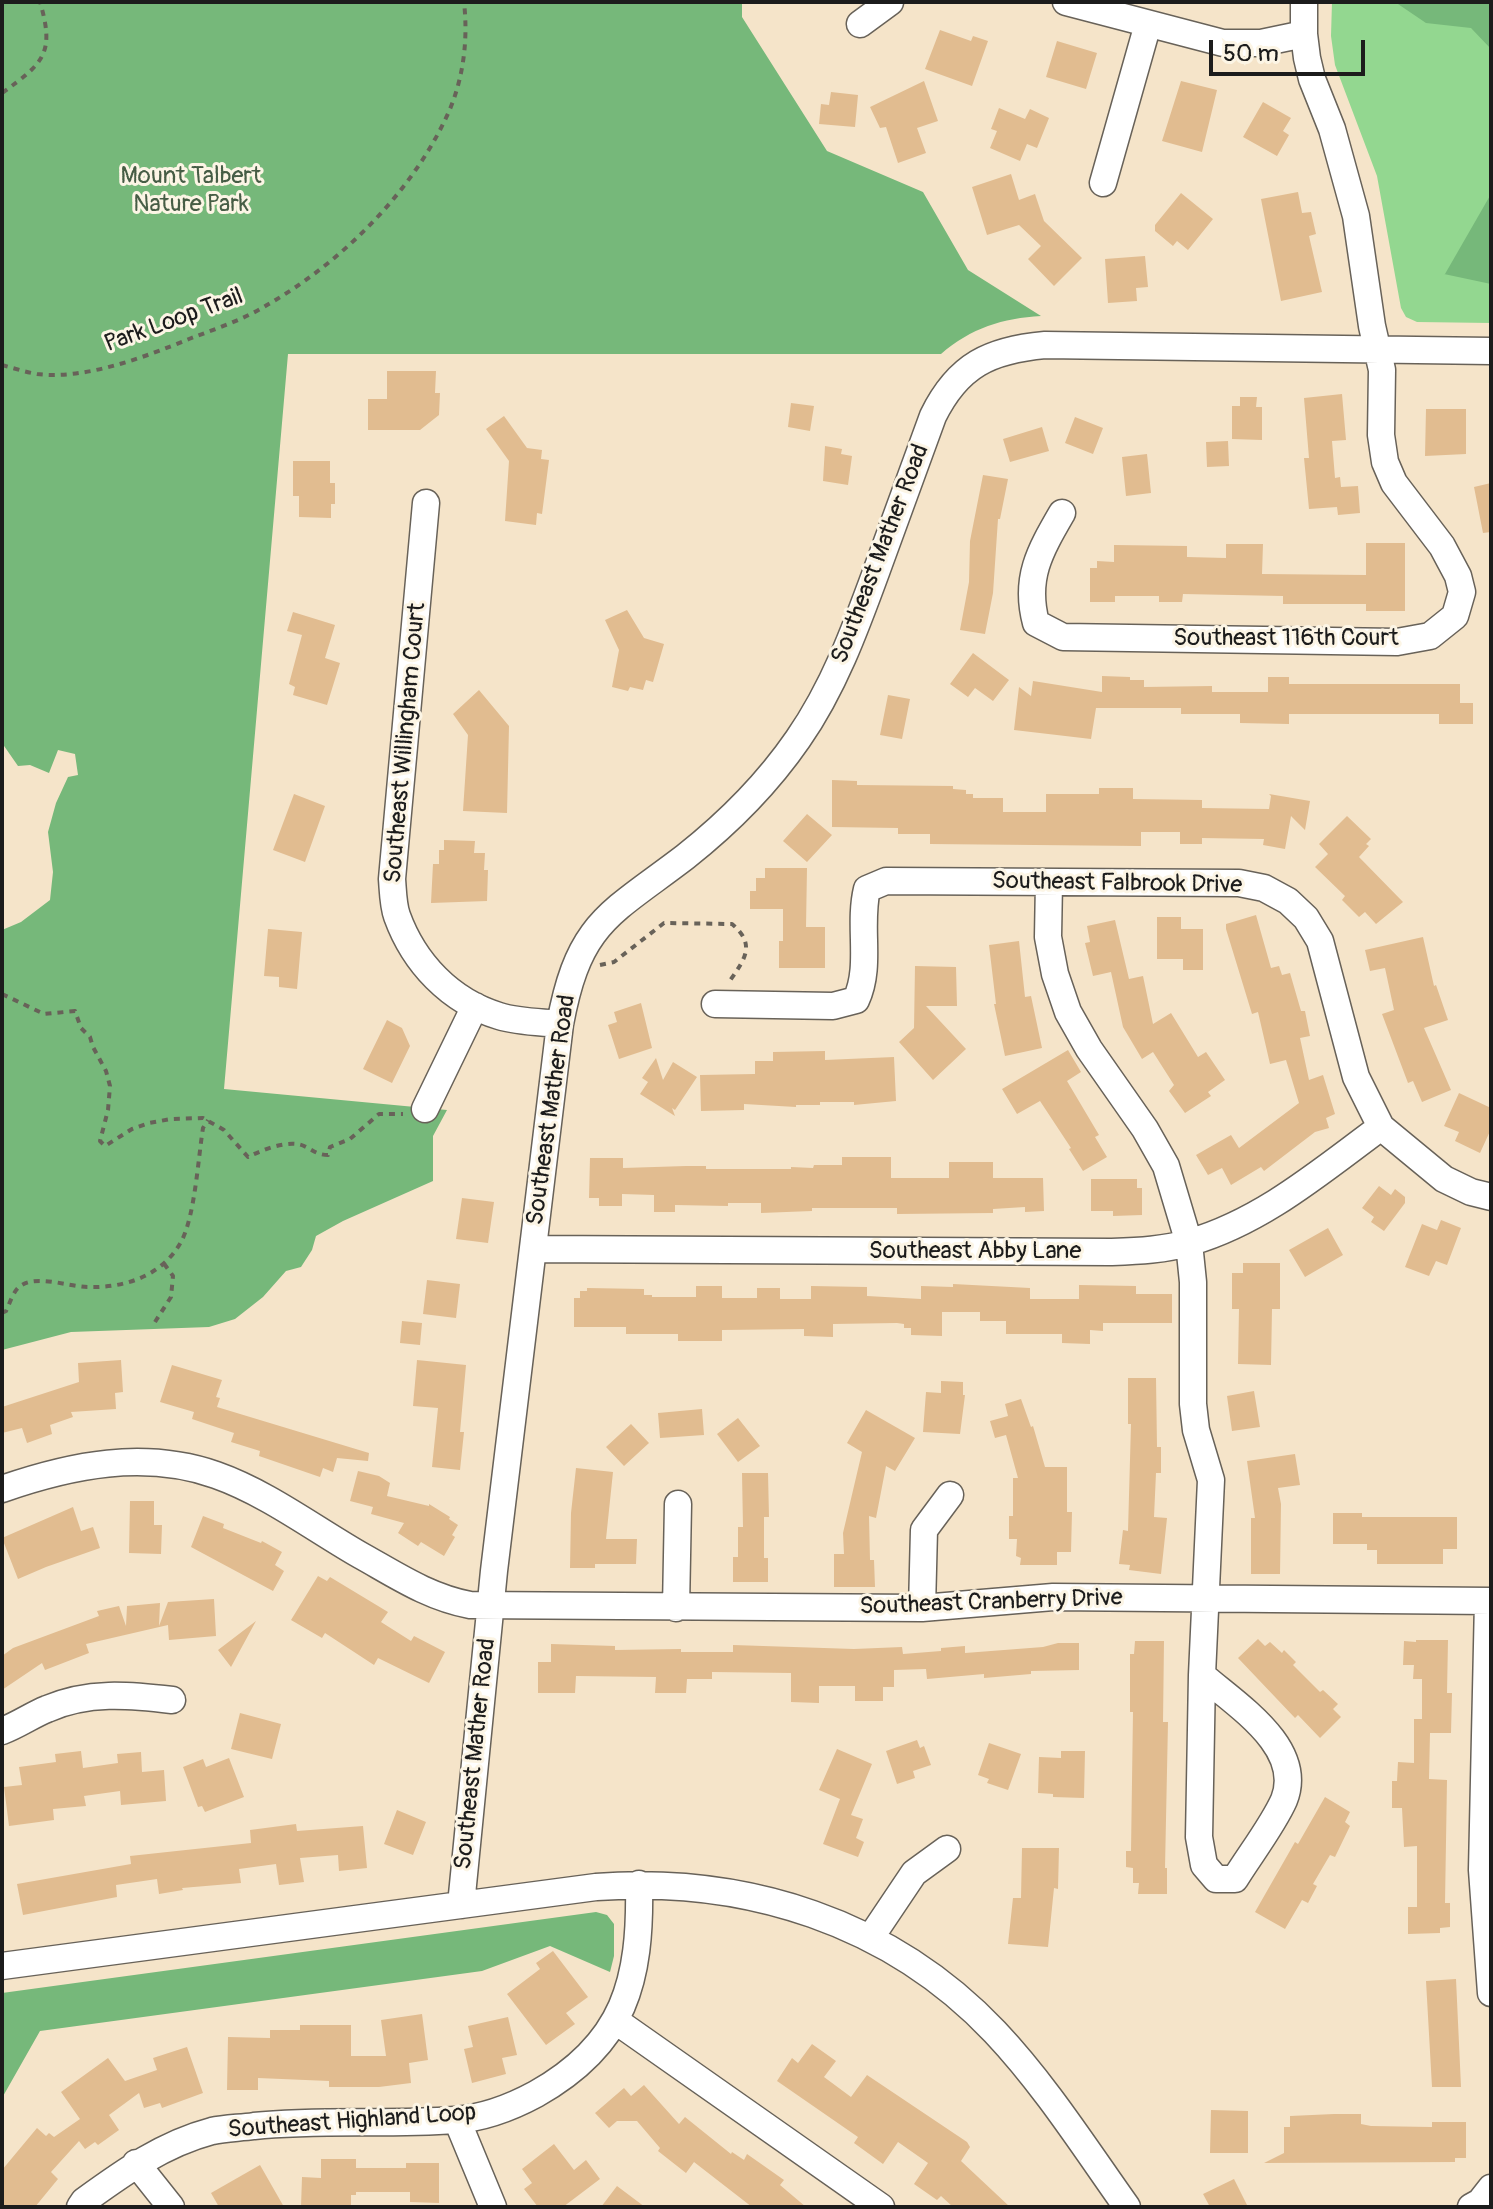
<!DOCTYPE html>
<html>
<head>
<meta charset="utf-8">
<style>
	body { margin:0 }
	#map { position:relative; width:1493px; height:2209px; overflow:hidden; background:#f5e4c9; font-family:Pangolin,sans-serif }
	canvas { display:block }
	.frame { position:absolute; inset:0; border:4px solid #1c1c1c; pointer-events:none }
	.scale { position:absolute; left:1209px; top:40px; width:156px; height:36px; box-sizing:border-box; border:4px solid #1c1c1c; border-top:0; padding-left:10px; font-size:24px; line-height:28px; white-space:nowrap; color:#1c1c1c; -webkit-text-stroke:6px #fcf5e5; paint-order:stroke }
</style>
</head>
<body>
<div id="map">
<canvas width="1493" height="2209"></canvas>
<div class="frame"></div>
<div class="scale">50 m</div>
</div>
<script>
const context = document.querySelector('canvas').getContext('2d');
context.lineJoin = 'round';
function paint(path, color) { context.fillStyle = color; context.fill(path, 'evenodd'); }
function strokePath(path, color, width, dash) { context.strokeStyle = color; context.lineWidth = width; context.lineCap = dash ? 'butt' : 'round'; context.setLineDash(dash || []); context.stroke(path); }
function write(font, color, halo, rows, align = 'center') {
  context.font = font + ' Pangolin,sans-serif'; context.lineWidth = 6; context.setLineDash([]); context.textBaseline = 'middle'; context.strokeStyle = halo; context.fillStyle = color; for (const [text, x, y, turn = 0] of rows) {
    context.save(); context.translate(x, y); context.rotate((+turn || 0) * Math.PI / 180); context.textAlign = isNaN(turn) ? turn : align; if (halo) context.strokeText(text, 0, 0); context.fillText(text, 0, 0); context.restore();
  }
}
paint(new Path2D(`
	M1332,2H1491V323L1417,322L1406,317L1401,308L1377,176L1335,65L1331,36Z`), '#93d790');
paint(new Path2D(`
	M2,2H742V17L827,151L923,192L968,270L1041,316C1003,318 971,328 941,354H288L224,1089L447,1110L433,1136V1181L343,1221L316,1236L312,1250L301,1267L286,1271L263,1297L235,1319L209,1327L71,1332L2,1350V930L21,922L50,900L53,872L48,832L56,803L68,777L78,775L75,754L58,750L49,773L30,765L18,766L2,743Z
	M1395,2H1491V49L1471,28L1426,23Z
	M1491,194V284L1444,274H1445Z
	M596,1912L607,1915L614,1924V1956L610,1972L550,1946L482,1971L40,2031L2,2098V1993Z`), '#76b87a');
paint(new Path2D(`
	M940,30L971,41L973,36L988,41L972,86L925,69Z
	M1057,41L1097,53L1086,89L1046,77Z
	M924,81L938,121L917,128L926,153L898,163L886,127L880,128L870,107Z
	M1181,81L1217,90L1202,152L1162,141Z
	M831,92L858,95L855,127L819,124L821,104L829,105Z
	M1263,102L1291,118L1283,131L1289,135L1277,156L1243,137Z
	M999,108L1025,119L1030,109L1049,118L1037,148L1027,144L1020,161L990,148L997,131L991,129Z
	M1011,174L1019,200L1035,194L1044,221L1082,258L1054,286L1028,259L1041,246L1019,225L987,235L972,187Z
	M1298,192L1302,213L1311,212L1316,234L1309,236L1322,292L1281,301L1261,199Z
	M1181,193L1213,219L1188,250L1177,241L1173,246L1155,231V225Z
	M1145,256L1148,287L1136,288L1137,301L1108,303L1105,259Z
	M387,371H436L435,393H440L439,415L420,430H368V399H387Z
	M1342,394L1346,440L1332,441L1335,478L1340,477L1341,487L1358,486L1360,513L1338,515L1337,507L1309,509L1304,458H1309L1304,398Z
	M1240,397H1257L1256,407H1262V440L1232,439V406H1240Z
	M791,403L814,406L810,431L788,427Z
	M1426,409H1466V454L1425,456Z
	M504,416L527,448L542,450L541,459L549,460L542,514L537,513L536,525L505,521L509,461L486,429Z
	M1075,417L1103,428L1093,454L1065,443Z
	M1042,427L1049,451L1010,462L1003,439Z
	M1228,441L1229,466L1207,467L1206,442Z
	M825,446L842,449L841,454L852,456L848,485L823,481Z
	M1147,454L1151,493L1126,496L1122,457Z
	M293,461H330V483H335V504H331V518L299,517V496H293Z
	M983,475L1008,479L1000,519H998L993,593L985,634L960,630L969,582L970,541Z
	M1491,483V532L1483,533L1474,487Z
	M1366,543H1405V611H1366V604H1283V596L1183,594L1182,602H1159V596H1115V602H1090V568H1097V561L1114,562V545L1187,546V557L1226,558V544H1263L1262,574L1366,575Z
	M627,610L644,638L664,644L653,682L646,680L643,690L630,687L628,691L612,687L619,650L605,620Z
	M293,612L335,625L325,658L340,663L327,705L293,695L295,687L289,684L302,635L287,631Z
	M973,653L1009,680L993,701L975,688L968,697L950,684Z
	M1102,676L1130,677V680H1144V687L1212,686V692H1268V677H1289V684H1460V703H1473V724H1439V714H1289V724L1240,723V714H1181V708H1096L1091,739L1014,730L1019,687L1031,696L1033,681L1102,692Z
	M479,690L509,726L507,813L463,811L468,735L453,714Z
	M888,695L910,699L902,739L880,735Z
	M832,780L857,781V785L953,786V789L966,790V794H973V798H1003V812H1046V794H1099V788H1133V799L1202,800V808L1269,809L1271,796L1269,794L1310,801L1305,830L1291,816L1285,849L1263,845L1264,839L1202,838V844H1180V832H1141V846L930,844V834H898V828L832,827Z
	M294,794L325,806L305,862L273,850Z
	M807,814L832,835L807,862L783,841Z
	M1347,816L1371,839L1366,844L1369,846L1359,857L1403,902L1376,924L1365,912L1359,917L1342,900L1345,896L1315,867L1328,854L1319,844Z
	M444,840L475,841L474,853H485L484,870H488L487,901L431,903L433,864H439V850H444Z
	M765,868H807L806,927H825V968H779V941H783V909H750V891H756V878H765Z
	M1256,915L1271,968L1279,966L1282,975L1290,973L1301,1011H1305L1310,1036L1300,1038L1309,1080L1323,1075L1335,1114L1326,1118L1329,1128L1315,1132L1264,1171L1261,1167L1231,1185L1222,1168L1208,1175L1196,1155L1231,1135L1239,1148L1299,1103L1286,1060L1270,1064L1258,1012L1252,1014L1226,929V924Z
	M1157,917H1181V929H1203V970H1183V959H1157Z
	M1115,920L1129,979L1143,976L1153,1024L1171,1013L1198,1057L1206,1052L1225,1080L1208,1092L1211,1096L1185,1113L1169,1091L1174,1085L1153,1052L1142,1059L1123,1027L1111,972L1093,976L1085,943L1090,942L1087,926Z
	M268,929L302,932L297,989L279,987V977L264,976Z
	M1423,937L1434,986L1436,985L1448,1020L1424,1028L1451,1090L1422,1102L1413,1081L1408,1083L1382,1014L1394,1010L1385,968L1370,971L1365,950Z
	M1019,941L1025,997L1031,996L1042,1048L1005,1056L994,1004H996L989,945Z
	M915,966L956,967L957,1006H926L966,1049L933,1080L899,1042L914,1028Z
	M641,1003L652,1048L619,1059L608,1025L617,1022L614,1012Z
	M387,1020L402,1028L410,1046L392,1083L363,1069Z
	M1068,1050L1081,1072L1067,1081L1099,1135L1095,1137L1107,1157L1083,1171L1069,1149L1071,1148L1040,1101L1017,1114L1002,1089Z
	M825,1051V1060L894,1057L896,1101L854,1105V1102H820V1105H796V1107L744,1104V1110L701,1111L700,1075L755,1074V1061H773V1052Z
	M656,1058L663,1080L673,1062L697,1077L675,1110L672,1108L675,1116L640,1094L648,1082L642,1078Z
	M1459,1093L1491,1108V1129L1480,1153L1455,1141L1459,1132L1444,1126Z
	M842,1157H891V1178H949V1162H993V1178H1043L1044,1211L1025,1212V1207L993,1209V1213L897,1214V1208H812V1211L761,1213V1203H728V1206L675,1205V1212H654V1195L622,1194V1206H599V1198H589L590,1158H623V1168L686,1166H706V1169H791V1167L813,1168L814,1165H842Z
	M1091,1179H1137V1188H1142V1215L1113,1216V1211H1091Z
	M1379,1186L1391,1195L1395,1189L1405,1197V1203L1384,1231L1371,1222L1374,1217L1362,1208Z
	M462,1198L494,1202L488,1243L456,1239Z
	M1441,1220L1461,1228L1447,1265L1436,1261L1429,1276L1405,1267L1422,1224L1437,1230Z
	M1328,1228L1343,1255L1305,1277L1289,1250Z
	M1243,1263H1280V1309H1272L1271,1365L1238,1364L1239,1309H1232V1273H1243Z
	M427,1280L460,1284L456,1318L423,1314Z
	M953,1284L1030,1288V1299H1079V1285L1136,1286V1294H1172V1323H1103V1331L1090,1330V1344L1062,1343V1334H1006V1321H980V1312H942V1336L911,1335V1328H904V1324L897,1323L833,1324V1337L804,1336V1329L722,1330V1341H678V1334H626V1327H574V1298H580V1291H587V1288L644,1289V1295H652V1297H696V1286H722V1298H757V1288H780V1299H811V1286L867,1287V1296L921,1299V1286L953,1287Z
	M402,1321L422,1323L420,1345L400,1343Z
	M121,1360L123,1392L115,1393L116,1409L71,1412L73,1417L50,1425L52,1434L27,1443L22,1428L2,1433V1407L79,1382L78,1363Z
	M417,1360L466,1365L460,1432H464L460,1470L432,1467L438,1408L413,1406Z
	M172,1365L222,1380L216,1397L220,1398L217,1407L369,1453L368,1461L337,1458L333,1472L323,1468L320,1477L259,1456L260,1451L231,1442L234,1433L192,1419L194,1412L160,1402Z
	M1128,1378H1156L1157,1447H1161V1473H1156L1154,1517L1167,1518L1161,1574L1129,1570L1130,1565L1119,1564L1123,1530L1128,1531L1131,1424H1128Z
	M941,1381L963,1382V1395H965L960,1434L923,1432L926,1392L941,1393Z
	M1254,1391L1260,1427L1232,1431L1227,1396Z
	M1021,1399L1031,1427L1033,1426L1045,1467H1067V1512H1072L1071,1552H1057V1565H1020L1021,1558L1016,1556L1017,1539H1009V1516H1013V1478H1018L1006,1435L995,1438L990,1421L1008,1416L1005,1404Z
	M702,1409L704,1435L660,1438L658,1413Z
	M866,1410L915,1438L895,1471L886,1466L876,1518L869,1516L870,1560H874L875,1587H834V1554H844L843,1533L862,1452L847,1443Z
	M738,1418L760,1446L738,1462L717,1434Z
	M631,1424L649,1443L624,1466L606,1447Z
	M1295,1454L1300,1485L1278,1488L1281,1504L1280,1574H1251V1518H1255L1247,1461Z
	M576,1468L613,1472L606,1539H637L636,1564H595V1568H570L571,1513Z
	M358,1471L379,1476L390,1483L387,1496L429,1506V1504L450,1517L449,1519L458,1525L452,1535L455,1537L444,1556L421,1542L418,1546L398,1533L404,1523L371,1514L373,1507L350,1501Z
	M742,1473H768L769,1517H764V1558H768V1582H733V1557H738V1527H743Z
	M130,1501H154V1525H162L161,1554L129,1553Z
	M73,1507L81,1531L93,1527L100,1548L46,1567L18,1579L2,1538Z
	M1333,1513H1362V1517H1457V1549H1443V1564H1377V1550H1367V1544H1333Z
	M203,1516L224,1524L223,1528L261,1543L262,1541L282,1552L275,1565L284,1571L273,1591L191,1547Z
	M318,1576L327,1581L330,1577L388,1612L381,1622L411,1641L414,1636L445,1652L429,1683L378,1658L374,1665L325,1633L322,1638L291,1620Z
	M214,1599L216,1636L169,1640L168,1625L86,1644L89,1653L45,1670L42,1663L2,1690V1656L13,1648L99,1616L97,1611L119,1606L126,1626L127,1606L160,1603L159,1626L168,1602Z
	M256,1621L231,1667L218,1650Z
	M1258,1639L1265,1646L1270,1642L1282,1653L1284,1650L1296,1662L1293,1665L1320,1692L1323,1690L1338,1704L1333,1709L1341,1717L1320,1738L1298,1715L1295,1718L1238,1658Z
	M1416,1640H1448L1447,1693H1452L1451,1733H1430L1429,1779L1447,1780L1445,1903H1450V1927L1440,1928V1933L1408,1934V1907H1417V1846L1404,1847L1402,1808H1392V1781H1397L1398,1762L1414,1763V1719H1422V1679H1413L1414,1665H1403L1404,1641L1416,1642Z
	M1135,1641H1164L1163,1722H1168L1165,1868H1167V1894H1138L1139,1883H1133V1868L1126,1867V1851H1131L1133,1712H1130V1654H1134Z
	M1058,1643H1079V1670L1031,1671V1674L984,1678V1674L927,1679L926,1669L894,1670V1687H883V1701H855V1686H819V1703L791,1702V1673L712,1672V1679H687L686,1693H655L656,1677L576,1676L575,1693H538V1662H551V1644L615,1646V1650L681,1649V1652H733V1645L854,1649L902,1647L903,1654L941,1651V1648L965,1646V1653L1043,1647Z
	M240,1713L281,1724L272,1759L231,1749Z
	M917,1740L920,1748L924,1746L931,1765L913,1771L915,1778L897,1784L886,1751Z
	M989,1743L1021,1754L1008,1790L987,1783L989,1779L978,1775Z
	M837,1749L872,1764L851,1815L863,1819L856,1838L864,1842L858,1857L823,1844L840,1799L819,1790Z
	M81,1751L83,1768L118,1763L117,1754L141,1752L142,1772L164,1770L166,1801L121,1805L120,1791L84,1796L86,1806L53,1809L54,1820L9,1826L4,1787L22,1785L19,1767L56,1762L55,1754Z
	M1061,1751H1085L1084,1798L1053,1797V1794L1038,1793L1039,1757L1061,1758Z
	M229,1758L244,1797L205,1812L202,1806L198,1807L183,1767L203,1759L206,1767Z
	M1325,1797L1350,1812L1345,1822L1350,1826L1335,1857L1330,1855L1313,1884L1317,1886L1308,1903L1302,1900L1285,1929L1255,1912L1295,1842L1298,1844Z
	M397,1810L426,1822L413,1855L384,1844Z
	M296,1824L297,1831L363,1826L367,1868L339,1871L338,1855L300,1858L304,1882L279,1885L276,1864L239,1869L241,1883L182,1888L183,1890L159,1894L157,1879L116,1885L117,1897L23,1915L17,1884L131,1864L130,1856L251,1843L250,1830Z
	M1022,1848H1059L1058,1889L1054,1888L1048,1947L1008,1944L1013,1898H1021Z
	M553,1951L588,1997L566,2013L575,2024L546,2045L507,1994L540,1969L536,1963Z
	M1456,1979L1461,2087H1432L1426,1981Z
	M422,2014L428,2060L409,2063L411,2083L379,2087H329V2081L258,2078V2090H227L228,2037L270,2038V2030H300V2025H351V2056H386L381,2020Z
	M508,2017L517,2055L502,2058L506,2074L472,2083L464,2049L473,2047L468,2026Z
	M812,2044L836,2061L824,2077L851,2097L867,2075L967,2142L970,2147L961,2161L1010,2207H953L941,2196L937,2200L914,2184L928,2163L898,2142L883,2164L854,2143L858,2137L777,2081L792,2058L798,2063Z
	M187,2047L203,2093L162,2108L160,2103L144,2108L139,2093L109,2115L119,2130L98,2145L95,2142L85,2149L79,2141L51,2172L58,2179L35,2207H2V2170L37,2128L46,2136L49,2133L54,2137L80,2119L61,2092L108,2058L125,2081L157,2070L153,2058Z
	M644,2085L679,2124L685,2117L731,2154L732,2152L744,2160L747,2154L784,2180L780,2185L806,2207H752L694,2162L686,2173L658,2151L660,2148L637,2121H617L609,2128L595,2113L624,2088L631,2096Z
	M1211,2110L1248,2111V2153H1210Z
	M1334,2114H1361V2124L1371,2126L1432,2127V2122H1466V2158H1455V2162L1264,2163L1284,2153V2127H1290V2116Z
	M554,2144L574,2170L586,2160L600,2179L563,2207H538L524,2189L532,2183L522,2169Z
	M321,2159H356V2168H406V2163H439V2203L410,2202V2192H356V2195H351V2207H301L302,2177L321,2178Z
	M260,2165L284,2207H219L211,2193Z
	M1234,2179L1248,2207H1210L1203,2194Z
	M617,2186L645,2207H601Z`), '#e1bc90');
const minor = new Path2D(`
	M1066,2L1223,43H1261L1304,34
	M860,24L890,2
	M1103,183L1148,24
	M426,503L392,879C393,891 393,905 397,916C414,963 450,1001 499,1016C518,1022 540,1022 560,1024
	M1062,513C1040,551 1024,578 1036,623L1063,637L1397,642L1430,636L1455,616L1462,592L1458,576L1442,546L1394,483L1385,462L1381,435L1382,370L1372,326L1356,216L1332,129L1312,79L1307,58L1304,34V2
	M1049,882L1048,937L1055,974L1068,1012L1089,1049L1145,1129L1166,1166L1189,1243L1193,1282V1404L1196,1430L1211,1480L1202,1675L1199,1837L1204,1865L1216,1879H1235C1249,1856 1273,1825 1284,1800C1305,1747 1236,1705 1202,1675
	M715,1004L833,1006L856,1000C872,966 858,926 867,889L886,881L1239,883L1264,888L1288,901L1306,918L1320,941L1356,1077L1381,1127L1444,1179L1471,1192L1491,1197
	M425,1109L475,1006
	M534,1249L1111,1252C1137,1251 1165,1250 1191,1242C1263,1221 1321,1171 1381,1127
	M2,1489C71,1465 144,1450 216,1475C267,1493 313,1528 360,1555C396,1575 428,1597 470,1605L922,1608L1053,1597L1491,1601
	M1488,1601L1482,1870L1491,1993
	M676,1608L678,1504
	M922,1608L924,1530L950,1495
	M2,1731C18,1725 32,1715 47,1709C88,1691 129,1695 172,1700
	M461,1905L494,1571L560,1024C579,922 609,915 685,857C728,823 767,784 798,739C835,686 857,624 879,564C897,514 915,465 933,416C958,365 990,350 1045,345L1491,351
	M871,1937L914,1873L947,1849
	M2,1966L596,1887C746,1876 891,1922 995,2032C1045,2085 1085,2148 1127,2207
	M616,2021L881,2207
	M457,2120L493,2207
	M136,2163L171,2207
	M80,2207L84,2201C124,2172 163,2144 212,2131C225,2128 240,2128 254,2126C321,2119 388,2125 455,2120C482,2118 512,2107 536,2094C625,2044 641,1981 639,1884
	M1471,2207L1480,2202L1491,2188`);
strokePath(minor, '#686259', 29);
strokePath(new Path2D(`
	M2,93C44,63 55,53 40,2
	M2,365C13,368 25,372 37,374C85,380 145,357 189,339C215,329 243,320 267,305C342,262 415,190 450,109C464,75 468,38 464,2
	M600,965L614,962L664,923L732,924C757,945 744,960 729,982
	M2,994L44,1014L75,1011L81,1028L90,1037L93,1047L106,1071L110,1086L108,1110L100,1141L105,1146L132,1129L149,1123L171,1119L203,1118L224,1130L248,1157C262,1150 289,1139 304,1146C313,1150 317,1155 328,1155L330,1147L350,1139L379,1114H403
	M2,1313L6,1311C9,1305 12,1295 17,1289C32,1272 68,1287 88,1287C125,1288 162,1276 181,1242C195,1216 198,1159 203,1128L208,1120
	M155,1322L171,1297L173,1276L165,1265`), '#686259', 4, [6, 6]);
strokePath(minor, '#fff', 26);
write('24px', '#465d45', '#fcf5e5', [
	["Mount Talbert",191,177],
	["Nature Park",191,205]
]);
write('24px', '#1c1c1c', '#fcf5e5', [
	["Park Loop Trail",174,321,-20],
	["Southeast Mather Road",881,554,-69],
	["Southeast 116th Court",1286,639],
	["Southeast Willingham Court",406,743,-85],
	["Southeast Falbrook Drive",1117,884,1],
	["Southeast Mather Road",552,1110,-82],
	["Southeast Abby Lane",975,1252],
	["Southeast Cranberry Drive",991,1603,-2],
	["Southeast Mather Road",476,1754,-84],
	["Southeast Highland Loop",352,2122,-4]
]);
</script>
</body>
</html>
